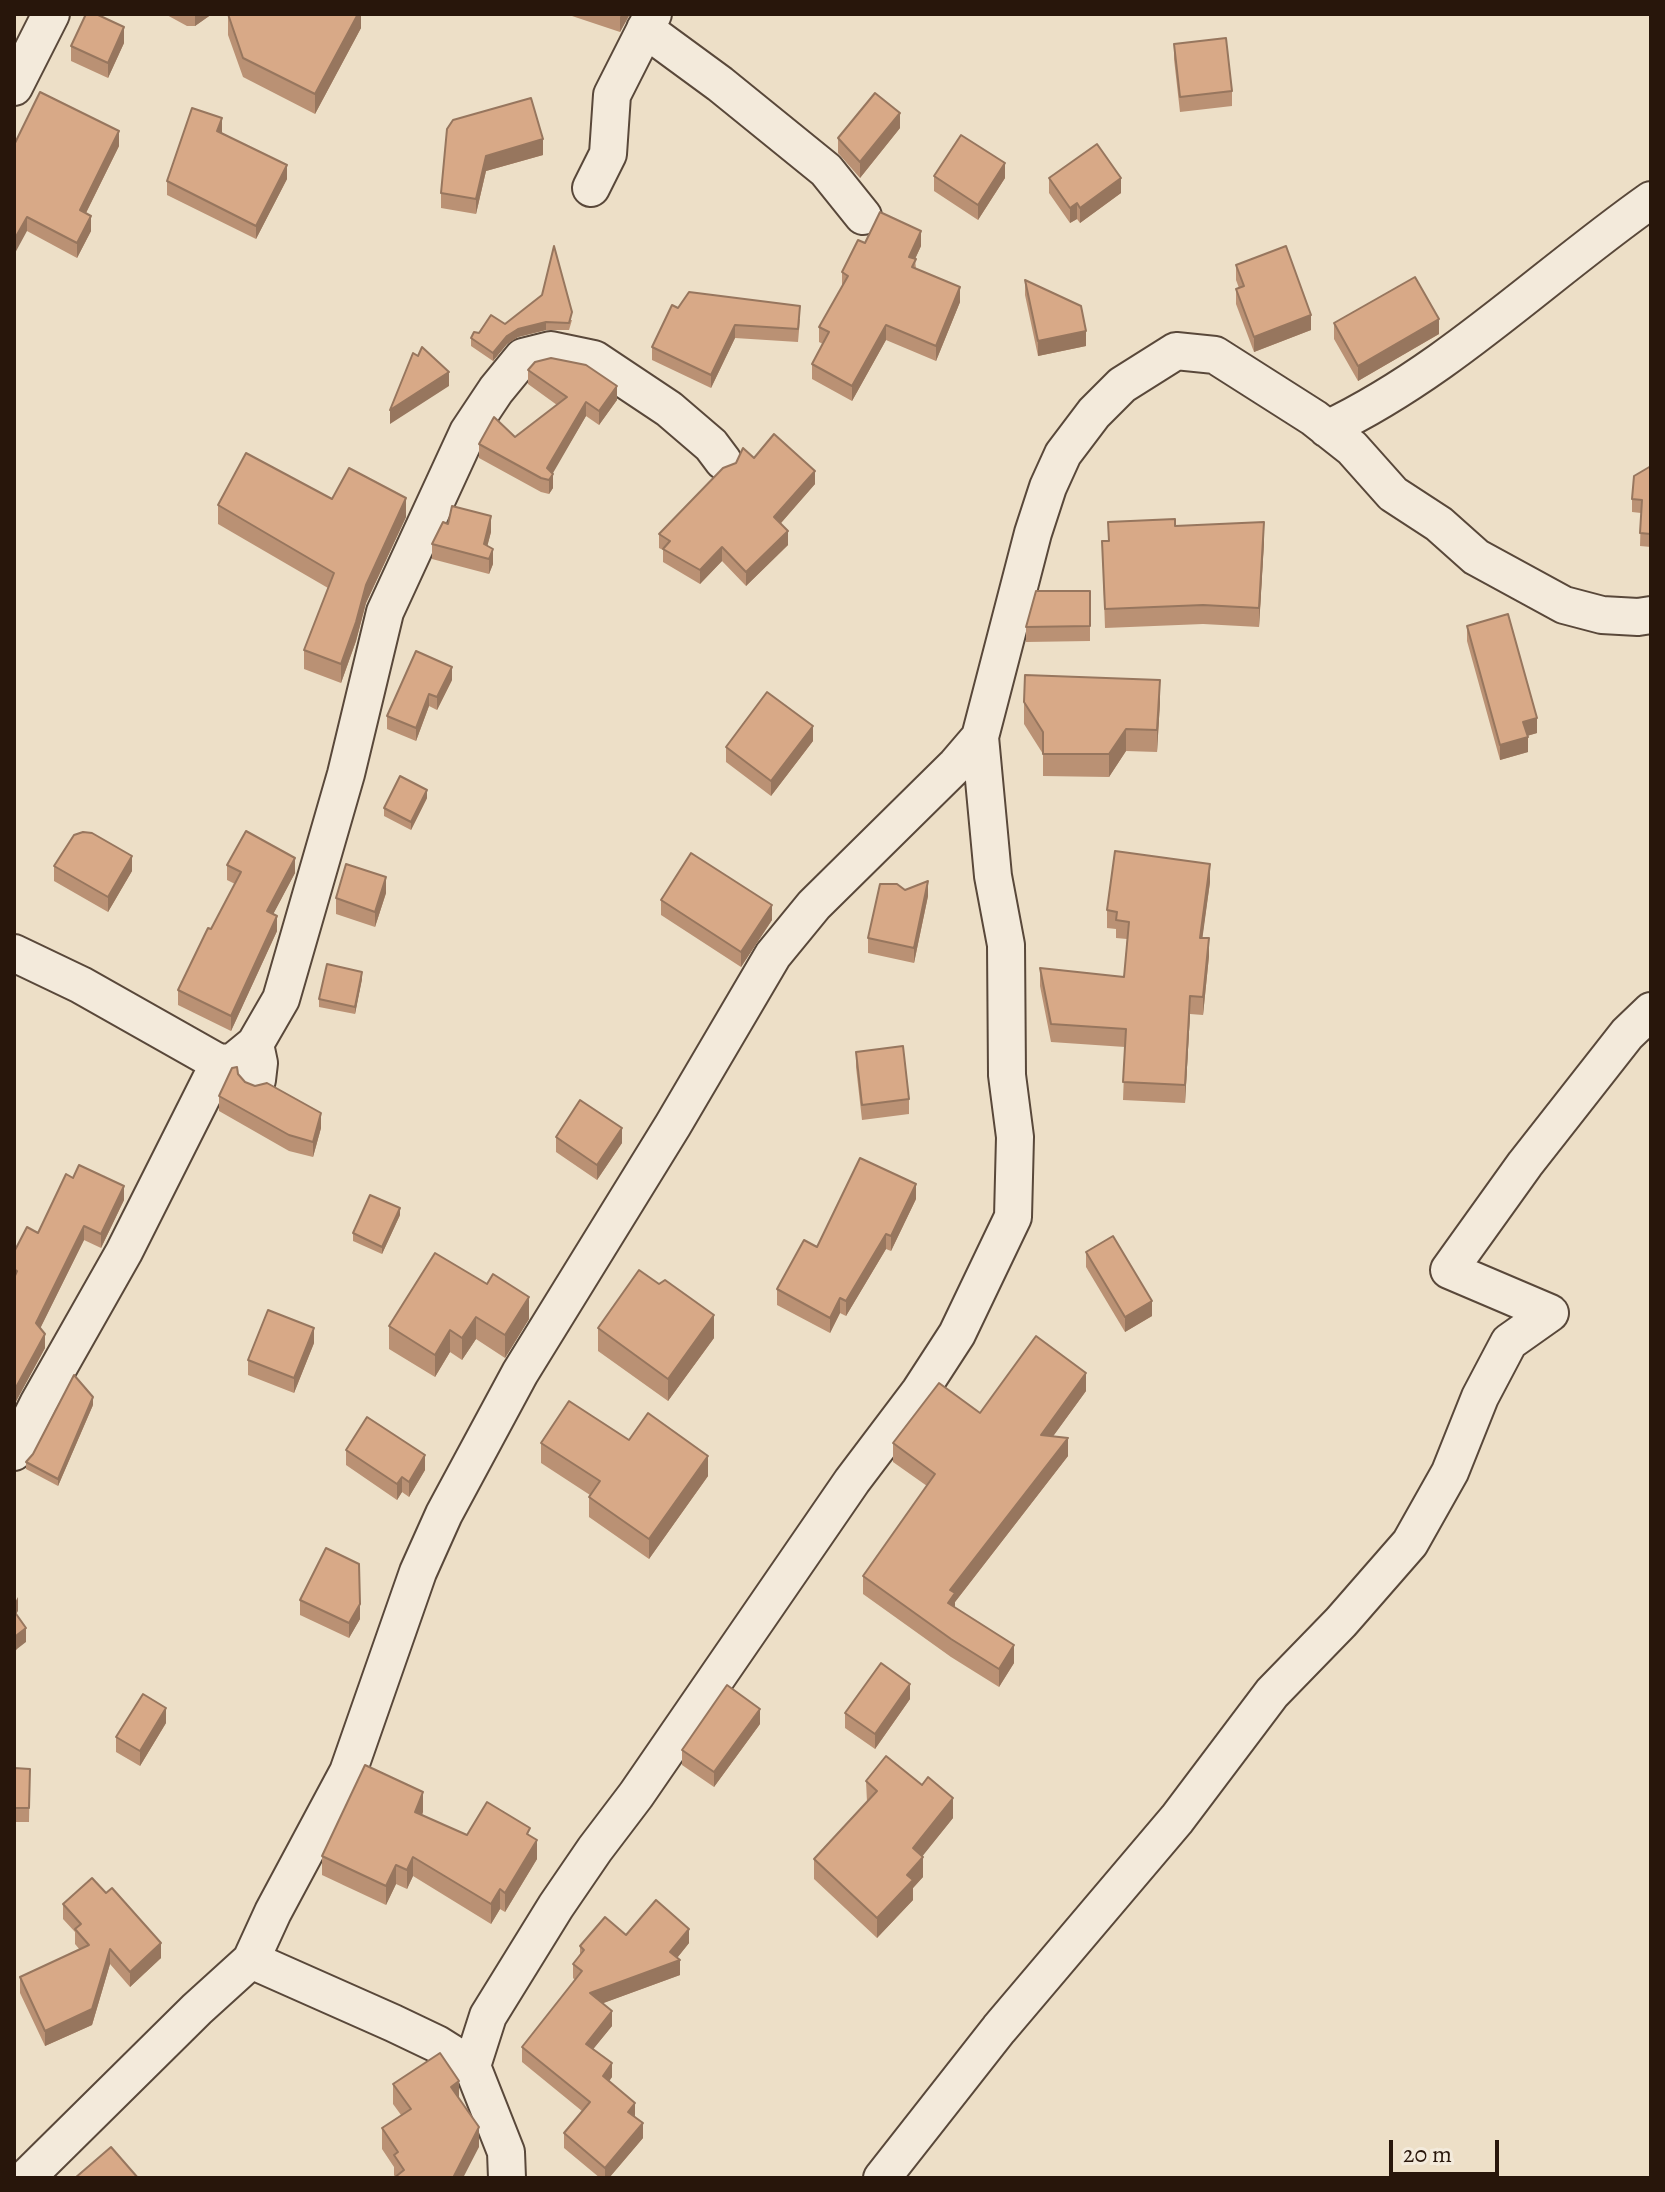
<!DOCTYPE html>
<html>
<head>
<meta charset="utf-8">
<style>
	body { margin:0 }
	#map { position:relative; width:1665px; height:2192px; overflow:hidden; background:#eddfc7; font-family:Alegreya,serif }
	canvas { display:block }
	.frame { position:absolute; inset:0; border:16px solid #28160b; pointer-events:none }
	.scale { position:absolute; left:1389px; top:2140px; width:110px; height:36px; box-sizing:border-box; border:4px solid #28160b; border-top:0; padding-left:10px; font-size:24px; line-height:28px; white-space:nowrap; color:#28160b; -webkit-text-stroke:6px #f3eadb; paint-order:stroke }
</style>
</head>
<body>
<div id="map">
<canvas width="1665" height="2192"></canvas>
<div class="frame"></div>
<div class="scale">20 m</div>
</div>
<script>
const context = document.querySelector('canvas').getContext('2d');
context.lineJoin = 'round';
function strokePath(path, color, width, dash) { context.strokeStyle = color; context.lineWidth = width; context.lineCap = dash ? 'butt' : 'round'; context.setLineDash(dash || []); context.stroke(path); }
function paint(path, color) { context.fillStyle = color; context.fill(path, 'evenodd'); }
const street = new Path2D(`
	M645,29L720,84L826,170L863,216
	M14,87L51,14
	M591,188L608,154L612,95L653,14
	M1327,429C1447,372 1543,276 1651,200
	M14,953L81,985L219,1063
	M255,1044L259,1063L257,1080
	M14,1452L39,1402L124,1252L219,1063L233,1062L255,1044L281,999L346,774L385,612L468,432L496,390L523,357L551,350L594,359L669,409L711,445L723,461
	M472,2066L488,2016L556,1906L595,1849L636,1795L852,1481L920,1391L957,1334L1013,1217L1015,1137L1007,1075L1006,945L993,876L980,737L1033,533L1048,487L1063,454L1094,413L1122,385L1176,351L1215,355L1314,418L1352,448L1393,494L1439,524L1476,557L1564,605L1602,615L1638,617L1651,615
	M26,2178L197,2009L251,1960
	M507,2178L506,2152L472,2066L437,2044L393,2023L251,1960L273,1912L348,1772L418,1572L444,1514L520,1373L673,1125L773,955L814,905L956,765L980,737
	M882,2178L999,2029L1177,1819L1272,1693L1341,1622L1410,1543L1450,1472L1480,1397L1509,1342L1550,1313L1449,1270L1525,1164L1627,1034L1651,1011`);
strokePath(street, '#59483a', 40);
strokePath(street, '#f3eadb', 36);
paint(new Path2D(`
	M165,14H212L195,26H187Z
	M228,14H361V28L315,114L243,77L228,35Z
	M569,14H630L620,32L569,15Z
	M124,43L108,78L71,61V46Z
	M1174,44L1232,91V106L1180,112L1174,59Z
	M900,128L860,178L838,153V138Z
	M447,129L543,155L486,171L476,214L441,208V193Z
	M222,132V133L287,179L256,239L167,195V181Z
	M14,145L119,146L86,213L91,231L77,258L27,231Z
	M934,176L1005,178L978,220L934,191Z
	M1049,178L1121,193L1080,223L1077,219L1070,223L1049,193Z
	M865,243L921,246L915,259L916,269L960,302L936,361L886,340L852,401L812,379V364L823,344L819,342V327L842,287V272Z
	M1236,265L1311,330L1254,352L1236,304V289L1239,288L1236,280Z
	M1025,280L1086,346L1038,356L1025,295Z
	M678,308L800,319L798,342L735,338L711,388L652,360V347Z
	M572,320L569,330H546L518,337L507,344L493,361L471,346V338L479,333L505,324Z
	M1334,323L1439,334L1358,381L1334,339Z
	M528,370L617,400L599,425L586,416L552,473L553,488L549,494L541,492L479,458V444L515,437L557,405L528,384Z
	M754,458L815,484L781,523L788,545L746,586L722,561L700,584L663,562V550L659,548V534Z
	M1651,466V547L1640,546L1641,513L1632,512V499Z
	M332,499L406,517L366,603L356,641L341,683L304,669V650L328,588L218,524V505Z
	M1108,522L1175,526L1264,542L1259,627L1203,624L1105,628L1102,541H1108Z
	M448,524L491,532L487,546L493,564L489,574L432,559V544Z
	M1090,591V641L1026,642V627Z
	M1467,626L1537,733L1527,736L1528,752L1500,760L1467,641Z
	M452,680L437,710L429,706L416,741L387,729V716Z
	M1024,702H1160L1157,752L1126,751L1109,777L1043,776V754L1024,724Z
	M813,741L771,796L726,762V747Z
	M427,798L411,830L384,816V808Z
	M227,865L295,873L273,914L277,931L231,1031L178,1005V990L235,884L227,880Z
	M54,866L132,871L108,912L54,881Z
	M1210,882L1202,938L1209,956L1203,1015L1190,1014L1185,1103L1123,1100L1125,1047L1051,1042L1040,986V968L1124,977L1127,939L1116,938V929L1107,928V910Z
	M905,890L928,896L914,963L868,953V938Z
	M386,893L375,927L336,914V898Z
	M661,900L772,920L741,967L661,915Z
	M362,979L355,1014L319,1007V999Z
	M856,1052L909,1099V1114L862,1120L856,1067Z
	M238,1074L245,1082L321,1128L313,1157L289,1151L219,1111V1096Z
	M556,1137L622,1143L597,1180L556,1152Z
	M916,1199L891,1251L886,1249L846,1316L840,1313L830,1333L777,1305V1289L817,1247Z
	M124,1200L101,1248L84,1240L40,1328L45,1348L14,1405V1252L38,1233Z
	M400,1215L382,1254L353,1241V1233Z
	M1086,1252L1152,1316L1125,1332L1086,1267Z
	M435,1253L529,1319L505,1358L476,1339L462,1360L450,1352L435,1377L389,1349V1326Z
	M598,1328L714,1338L668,1401L598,1351Z
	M314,1343L294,1393L248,1375V1360Z
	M1086,1391L1053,1436L1068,1456L955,1602V1607L1014,1663L999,1687L951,1657L863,1594V1576L927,1486L893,1462V1443L980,1413Z
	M93,1405L58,1486L26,1469V1462L33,1454Z
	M629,1440L708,1476L649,1559L589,1517V1497L590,1495L541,1463V1443Z
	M346,1450L425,1470L409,1497L402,1492L397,1500L346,1465Z
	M300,1600L360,1619L349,1638L300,1615Z
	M910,1699L875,1749L845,1728V1713Z
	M166,1723L140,1766L116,1752V1737Z
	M760,1724L714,1787L682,1765V1750Z
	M14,1768L30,1769L29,1822H14Z
	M866,1781L953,1818L922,1856L923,1877L913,1888V1900L877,1938L814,1879V1859L867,1802Z
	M423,1812L422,1815L467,1835L530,1836L537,1859L505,1912L500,1909L491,1924L413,1876L407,1889L396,1884L386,1905L322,1875V1856Z
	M63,1904L161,1958L130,1987L110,1964L92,2025L45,2046L20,1993V1977L80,1950L75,1944V1932L63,1919Z
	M626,1935L689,1943L677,1958L680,1975L603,2003L612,2026L593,2049L612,2077L609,2081L635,2117L643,2138L609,2178H600L564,2148V2133L582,2111L522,2062V2047L575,1980L573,1978V1964L580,1955V1946Z
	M393,2084L459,2099L479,2147L395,2177L394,2175V2167L382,2149V2128L401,2115L393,2104Z`), '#ba9174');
paint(new Path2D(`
	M195,14H212L195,26Z
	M358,14H361V28L315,114V94Z
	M622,14H630L620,32V17Z
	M124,27V43L108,78V63Z
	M900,113V128L860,178V162Z
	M222,118V132L217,145V131Z
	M119,131V146L80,225V210Z
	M543,139V155L486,171L476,214V199L486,156Z
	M1005,163V178L978,220V205Z
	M287,165V179L256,239V226Z
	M1121,178V193L1080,223V208Z
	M1077,203V219L1070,223V208Z
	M91,216V231L77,258V243Z
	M27,217V231L14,255V240Z
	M921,231V246L909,272V257Z
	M960,287V302L936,361V346Z
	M1311,315V330L1254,352V337Z
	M1439,319V334L1358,381V366Z
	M546,322V330L518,337L507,344L493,361V353L507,336L518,329Z
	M735,325V338L711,388V375Z
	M886,325V340L852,401V386Z
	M1086,331V346L1038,356V341Z
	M449,372V386L390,424V410Z
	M617,386V400L599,425V411Z
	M586,402V416L549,480L547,468Z
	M815,471V484L774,531V517Z
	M553,474V488L549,494V480Z
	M406,498V517L366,603L356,641L341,683V664L366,585Z
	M491,516V532L484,559V544Z
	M1264,522V542L1259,627V608Z
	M788,531V545L746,586V572Z
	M722,547V561L700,584V570Z
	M493,549V564L489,574V559Z
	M452,667V680L437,710V697Z
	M1160,680V702L1157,752V730Z
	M429,694V706L416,741V728Z
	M1537,718V733L1523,737V722Z
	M813,726V741L771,796V781Z
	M1126,729V751L1109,777V754Z
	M1528,737V752L1500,760V745Z
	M427,790V798L411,830V822Z
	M132,856V871L108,912V897Z
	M295,858V873L267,926V911Z
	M1210,864V882L1200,956V938Z
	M386,877V893L375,927V912Z
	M928,881V896L914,963V948Z
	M772,905V920L741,967V952Z
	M277,916V931L231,1031V1016Z
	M1209,938V956L1203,1015V997Z
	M362,972V979L355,1014V1007Z
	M1190,996V1014L1185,1103V1085Z
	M321,1113V1128L313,1157V1142Z
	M622,1128V1143L597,1180V1165Z
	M916,1184V1199L891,1251V1236Z
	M124,1186V1200L101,1248V1234Z
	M400,1208V1215L382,1254V1247Z
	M84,1226V1240L36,1337V1323Z
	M886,1234V1249L846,1316V1301Z
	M529,1297V1319L505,1358V1335Z
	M840,1298V1313L830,1333V1318Z
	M1152,1301V1316L1125,1332V1317Z
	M714,1315V1338L668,1401V1379Z
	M476,1317V1339L462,1360V1338Z
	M314,1328V1343L294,1393V1378Z
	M450,1330V1352L435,1377V1355Z
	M45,1334V1348L14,1405V1391Z
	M1086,1373V1391L1041,1453V1435Z
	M93,1397V1405L58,1486V1479Z
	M1068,1438V1456L955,1602V1611L948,1603L950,1590Z
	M425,1455V1470L409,1497V1482Z
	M708,1456V1476L649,1559V1539Z
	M402,1477V1492L397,1500V1484Z
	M18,1597V1611L14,1618V1604Z
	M360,1604V1619L349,1638V1623Z
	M26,1628V1642L17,1649L14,1653V1640L17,1635Z
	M1014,1645V1663L999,1687V1669Z
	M910,1684V1699L875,1749V1734Z
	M166,1708V1723L140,1766V1751Z
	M760,1709V1724L714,1787V1772Z
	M423,1792V1812L415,1831V1812Z
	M953,1798V1818L913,1868V1848Z
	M537,1840V1859L505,1912V1893Z
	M413,1857V1876L407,1889V1870Z
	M923,1857V1877L913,1888V1900L877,1938V1918L907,1875Z
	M396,1865V1884L386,1905V1886Z
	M500,1889V1909L491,1924V1904Z
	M689,1929V1943L673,1963L680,1960V1975L590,2008V1993L670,1952Z
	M161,1943V1958L130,1987V1972Z
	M110,1949V1964L92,2025L45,2046V2031Z
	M612,2011V2026L586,2058V2044Z
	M612,2063V2077L603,2090V2076Z
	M459,2081V2102L451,2087Z
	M635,2103V2118L628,2112Z
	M643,2123V2138L609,2178H605V2168Z
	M479,2127V2147L463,2178H453Z`), '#97765e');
const building = new Path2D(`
	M86,14H96L124,27L108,63L71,46Z
	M228,14H358L315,94L243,58Z
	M1226,38L1232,91L1180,97L1174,44Z
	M40,92L119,131L80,210L91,216L77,243L27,217L14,240V145Z
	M875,93L900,113L860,162L838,138Z
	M531,98L543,139L486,156L476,199L441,193L447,129L453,120Z
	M192,108L222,118L217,131L287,165L256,226L167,181Z
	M961,135L1005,163L978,205L934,176Z
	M1097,144L1121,178L1080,208L1077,203L1070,208L1049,178Z
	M880,212L921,231L909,257L916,259L912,267L960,287L936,346L886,325L852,386L812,364L829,332L819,327L848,276L842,272L858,240L865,243Z
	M554,246L572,312L569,323L546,322L518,329L507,336L493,353L471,338L474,332L479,333L491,315L505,324L542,295Z
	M1286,246L1311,315L1254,337L1236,289L1244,286L1236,265Z
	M1415,277L1439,319L1358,366L1334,323Z
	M1025,280L1081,306L1086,331L1038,341Z
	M689,292L800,306L798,329L735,325L711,375L652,347L672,305L678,308Z
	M422,347L449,372L390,410L413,353L418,356Z
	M551,358L586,365L617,386L599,411L586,402L547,468L553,474L549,480L541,478L479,444L494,417L515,437L567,397L528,370L535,362Z
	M774,434L815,471L774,517L788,531L746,572L722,547L700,570L663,549L670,541L659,534L723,468L736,463L743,448L754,458Z
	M246,453L332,499L349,468L406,498L366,585L356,622L341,664L304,650L334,573L218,505Z
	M1651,466V534L1640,533L1642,500L1632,499L1634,476Z
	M452,506L491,516L484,544L493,549L489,559L432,544L443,522L448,524Z
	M1175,519V526L1264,522L1259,608L1203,605L1105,609L1102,541H1109L1108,522Z
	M1036,591H1090V626L1026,627Z
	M1508,614L1537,718L1523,722L1528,737L1500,745L1467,626Z
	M416,651L452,667L437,697L429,694L416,728L387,716Z
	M1025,675L1160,680L1157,730L1126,729L1109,754H1043V732L1024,702Z
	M767,692L813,726L771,781L726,747Z
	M400,776L427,790L411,822L384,808Z
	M246,831L295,858L267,911L277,916L231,1016L178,990L208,928L211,929L241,872L227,865Z
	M83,832L92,833L132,856L108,897L54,866L74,835Z
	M1115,851L1210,864L1200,938H1209L1203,997L1190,996L1185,1085L1123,1082L1126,1029L1051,1024L1040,968L1124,977L1129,922L1116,920L1117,912L1107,910Z
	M691,853L772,905L741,952L661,900Z
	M346,864L386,877L375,912L336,898Z
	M928,881L914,948L868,938L880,884H897L905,890Z
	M327,964L362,972L355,1007L319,999Z
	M903,1046L909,1099L862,1105L856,1052Z
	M237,1067L238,1074L245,1082L255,1086L267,1083L321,1113L313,1142L289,1135L219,1096L232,1068Z
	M580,1100L622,1128L597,1165L556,1137Z
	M860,1158L916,1184L891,1236L886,1234L846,1301L840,1298L830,1318L777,1289L804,1240L817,1247Z
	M79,1165L124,1186L101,1234L84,1226L36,1323L45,1334L14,1391V1278L17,1271L14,1269V1252L27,1227L38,1233L66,1174L73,1178Z
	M370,1195L400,1208L382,1247L353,1233Z
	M1113,1236L1152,1301L1125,1317L1086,1252Z
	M435,1253L487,1284L493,1274L529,1297L505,1335L476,1317L462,1338L450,1330L435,1355L389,1326Z
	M639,1270L659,1284L665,1280L714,1315L668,1379L598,1328Z
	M268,1310L314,1328L294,1378L248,1360Z
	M1036,1336L1086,1373L1041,1435L1068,1438L950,1590L955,1593L948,1603L1014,1645L999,1669L951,1639L863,1576L935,1474L893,1443L939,1383L980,1413Z
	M74,1375L93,1397L58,1479L26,1462L33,1454Z
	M569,1401L629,1440L648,1413L708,1456L649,1539L589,1497L600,1481L541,1443Z
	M367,1417L425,1455L409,1482L402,1477L397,1484L346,1450Z
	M326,1548L359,1564L360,1604L349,1623L300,1600Z
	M14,1611L26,1628L17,1635L14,1640Z
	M881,1663L910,1684L875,1734L845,1713Z
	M727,1685L760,1709L714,1772L682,1750Z
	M143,1694L166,1708L140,1751L116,1737Z
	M886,1756L922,1785L928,1777L953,1798L913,1848L923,1857L907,1875L913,1880L877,1918L814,1859L877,1791L866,1781Z
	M365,1765L423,1792L415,1812L467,1835L487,1802L530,1828L527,1834L537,1840L505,1893L500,1889L491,1904L413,1857L407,1870L396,1865L386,1886L322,1856Z
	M14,1768L30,1769L29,1808H14Z
	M92,1878L106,1893L112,1888L161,1943L130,1972L110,1949L92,2009L45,2031L20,1977L89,1945L75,1929L81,1924L63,1904Z
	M656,1900L689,1929L670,1952L680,1960L590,1993L612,2011L586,2044L612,2063L603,2076L635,2103L628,2112L643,2123L605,2168L564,2133L590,2102L522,2047L582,1971L573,1964L584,1950L580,1946L605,1917L626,1935Z
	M440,2053L459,2081L451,2087L479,2127L453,2178H394L404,2170L394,2155L398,2152L382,2128L411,2109L393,2084Z
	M111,2147L138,2178H75Z`);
paint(building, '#d8a987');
strokePath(building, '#97765e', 2);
</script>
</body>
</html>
